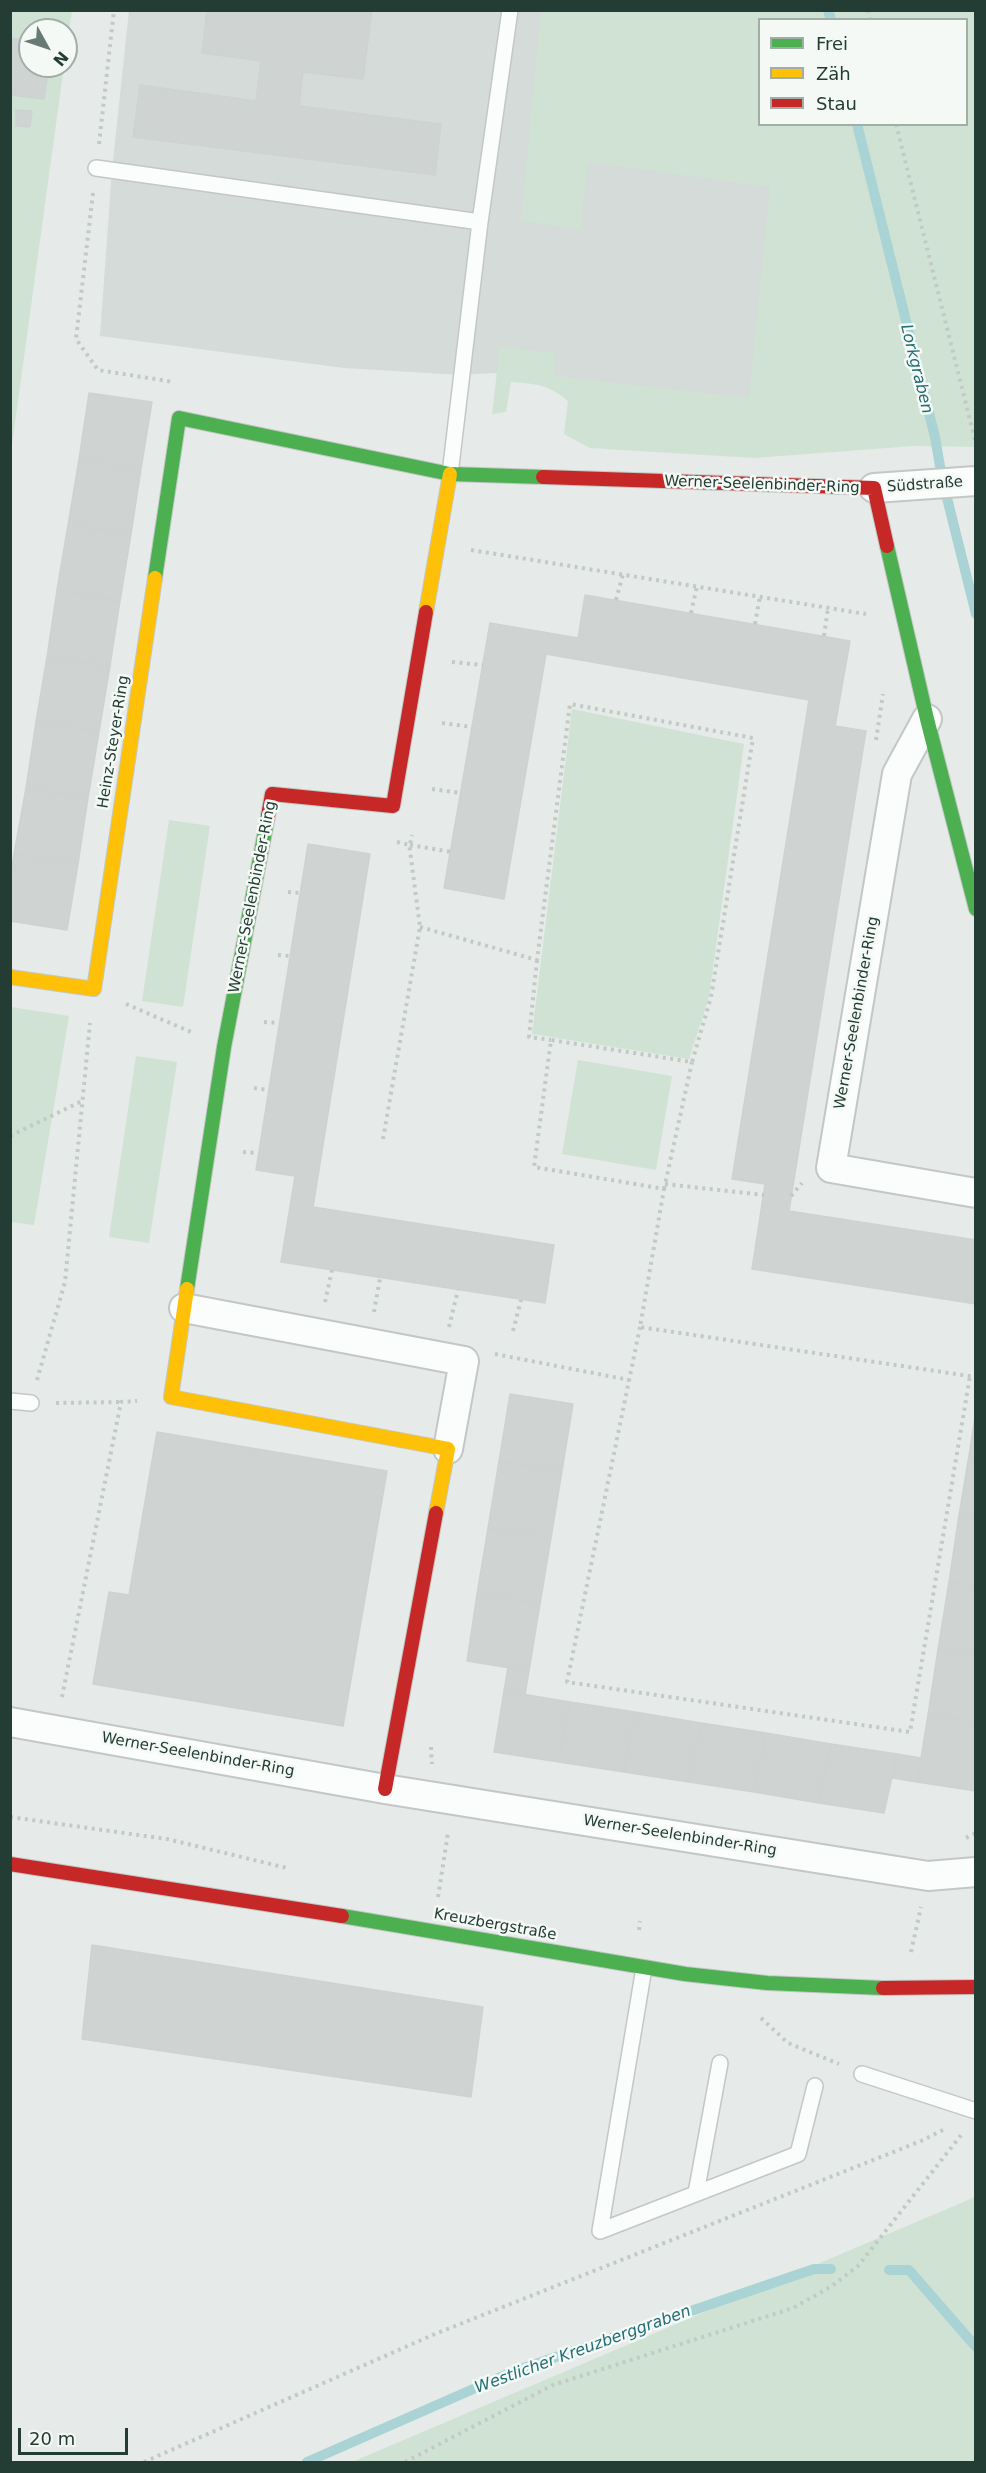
<!DOCTYPE html>
<html>
<head>
<meta charset="utf-8">
<style>
	body { margin:0 }
	#map { position:relative; width:986px; height:2473px; overflow:hidden; background:#e6eae8; font-family:"DejaVu Sans",sans-serif }
	canvas { display:block }
	.frame { position:absolute; inset:0; border:12px solid #243d34; pointer-events:none }
	.legend { position:absolute; left:758px; top:18px; width:210px; height:108px; box-sizing:border-box; background:#f4f9f6; border:2px solid #a1aea8; margin:0; padding:8px 10px; list-style:none; font-size:18px; color:#243d34 }
	.legend li { display:flex; align-items:center; gap:12px; height:30px }
	.legend b { width:30px; border:2px solid #a1aea8 }
	.north { position:absolute; left:18px; top:18px; width:60px; height:60px; box-sizing:border-box; background:#f4f9f6; border:2px solid #a1aea8; border-radius:50%; rotate:130deg; font-size:16px; font-weight:700; line-height:24px; text-align:center; color:#243d34 }
	.north::after { content:''; display:block; margin:auto; width:21px; height:27px; background:#687a73; clip-path:polygon(50% 0,100% 100%,50% 72%,0 100%) }
	.scale { position:absolute; left:18px; top:2428px; width:110px; height:27px; box-sizing:border-box; border:3px solid #243d34; border-top:0; padding-left:8px; font-size:18px; line-height:21px; white-space:nowrap; color:#243d34; -webkit-text-stroke:4px #f4f9f6; paint-order:stroke }
</style>
</head>
<body>
<div id="map">
<canvas width="986" height="2473"></canvas>
<div class="frame"></div>
<ul class="legend">
<li><b style="height:8px;background:#4caf50"></b>Frei</li>
<li><b style="height:8px;background:#ffc107"></b>Zäh</li>
<li><b style="height:8px;background:#c62828"></b>Stau</li>
</ul>
<div class="north">N</div>
<div class="scale">20 m</div>
</div>
<script>
const context = document.querySelector('canvas').getContext('2d');
context.lineJoin = 'round';
function paint(path, color) { context.fillStyle = color; context.fill(path, 'evenodd'); }
function strokePath(path, color, width, dash) { context.strokeStyle = color; context.lineWidth = width; context.lineCap = dash ? 'butt' : 'round'; context.setLineDash(dash || []); context.stroke(path); }
function write(font, color, halo, rows, align = 'center') {
  context.font = font + ' "DejaVu Sans",sans-serif'; context.lineWidth = 5; context.setLineDash([]); context.textBaseline = 'middle'; context.strokeStyle = halo; context.fillStyle = color; for (const [text, x, y, turn = 0] of rows) {
    context.save(); context.translate(x, y); context.rotate((+turn || 0) * Math.PI / 180); context.textAlign = isNaN(turn) ? turn : align; if (halo) context.strokeText(text, 0, 0); context.fillText(text, 0, 0); context.restore();
  }
}
paint(new Path2D(`
	M129,11H774L760,20V124L890,424L494,373L462,375L344,368L100,336L112,170Z`), '#d4dbd8');
paint(new Path2D(`
	M11,11H72L66,53V30H30V66H64L11,452Z
	M541,11H975V447L914,446L754,458L590,448L564,434L568,401C548,384 536,384 511,382L506,412L492,414L500,346L555,353V376L749,398L770,187L588,162L580,230L521,220ZM760,20H966V124H760Z
	M572,709L744,744L709,997L689,1059L532,1034Z
	M169,820L210,826L183,1007L142,1001Z
	M11,1007L69,1016L34,1225L11,1222Z
	M136,1056L177,1062L149,1243L109,1237Z
	M578,1060L672,1076L656,1170L562,1154Z
	M975,2197V2462H352Z`), '#d0e2d4');
strokePath(new Path2D(`
	M828,10L831,20
	M857,124L935,437L942,478L976,614
	M889,2270H909L976,2347
	M307,2462L512,2372L814,2269H831`), '#aad3d6', 10);
const building = new Path2D(`
	M207,10H372L363,79L303,72L299,106L441,124L435,175L133,137L140,85L256,101L261,61L202,53Z
	M10,38L30,41V66H49L44,99L10,95Z
	M16,110L32,111L30,127L16,126Z
	M89,393L152,402L141,469L79,459Z
	M79,459L141,469L131,534L68,525Z
	M68,525L131,534L120,601L57,590Z
	M57,590L120,601L110,666L47,657Z
	M585,595L850,641L835,726L866,731L789,1211L976,1240V1304L752,1269L765,1184L732,1179L809,700L546,654L504,899L444,888L490,623L578,638Z
	M47,657L110,666L99,732L36,722Z
	M36,722L99,732L88,798L26,788Z
	M26,788L88,798L78,864L14,854Z
	M308,844L370,854L313,1207L554,1245L545,1303L281,1262L295,1176L256,1170Z
	M14,854L78,864L67,930L10,921V878Z
	M510,1394L573,1404L562,1471L499,1461Z
	M976,1410V1450L970,1449Z
	M157,1432L387,1471L343,1726L93,1684L109,1592L129,1595Z
	M970,1449L976,1450V1518L959,1515Z
	M499,1461L562,1471L551,1538L488,1528Z
	M959,1515L976,1518V1586L949,1582Z
	M488,1528L551,1538L540,1604L477,1594Z
	M949,1582L976,1586V1654L938,1649Z
	M477,1594L540,1604L529,1671L467,1661Z
	M938,1649L976,1654V1722L928,1715Z
	M508,1667L529,1671L525,1695L504,1691Z
	M504,1691L570,1702L559,1762L494,1752Z
	M570,1702L635,1712L624,1772L559,1762Z
	M635,1712L701,1723L689,1782L624,1772Z
	M928,1715L976,1722V1791L917,1782Z
	M701,1723L766,1733L754,1792L689,1782Z
	M766,1733L831,1744L819,1803L754,1792Z
	M831,1744L897,1754L884,1813L819,1803Z
	M897,1754L921,1758L917,1782L893,1778Z
	M92,1945L483,2007L471,2097L82,2039Z`);
paint(building, '#cfd3d1');
strokePath(building, '#ced3d1', 1.5);
const lane = new Path2D(`
	M96,168L480,222
	M450,474L480,222L510,10
	M10,1401L31,1403
	M644,1968L600,2231L798,2154L815,2086
	M862,2074L976,2111
	M696,2193L720,2063`);
const street = new Path2D(`
	M874,488L976,481
	M927,719L897,774L831,1168L976,1193
	M184,1308L464,1361L448,1449
	M10,1722L385,1789L928,1876L976,1872`);
const fast = new Path2D(`
	M887,546L927,719L976,909
	M155,578L179,418L450,474L543,477
	M187,1289L224,1047L268,816
	M342,1916L685,1974L767,1983L883,1988`);
const slow = new Path2D(`
	M426,612L450,474
	M10,977L94,989L155,578
	M187,1289L171,1397L448,1449L436,1513`);
const jam = new Path2D(`
	M543,477L874,488L887,546
	M268,816L272,794L393,806L426,612
	M385,1789L436,1513
	M10,1864L342,1916
	M883,1988L976,1987`);
strokePath(lane, '#c3c7c5', 18);
strokePath(street, '#c3c7c5', 32);
strokePath(fast, '#c2c8c5', 16);
strokePath(slow, '#c2c8c5', 16);
strokePath(jam, '#c2c8c5', 16);
strokePath(new Path2D(`
	M868,10L870,20
	M896,124L976,444
	M99,144L114,10
	M93,193L76,339L98,370L174,382
	M471,550L866,614
	M616,600L623,574
	M691,613L697,586
	M755,624L760,596
	M824,636L828,608
	M452,662L483,665
	M442,723L472,727
	M876,740L883,694
	M432,789L461,793
	M397,842L410,845L412,835
	M410,845L451,852
	M288,892L300,893
	M420,927L537,960L570,704L753,738L711,997L692,1062L551,1040L534,1167L664,1189L640,1327L976,1377
	M278,955L290,956
	M537,960L529,1037L551,1040
	M126,1004L191,1032
	M264,1022L279,1023
	M254,1088L269,1090
	M10,1136L82,1101
	M383,1139L420,927L409,843
	M243,1152L258,1153
	M665,1184L764,1195
	M664,1189L692,1062
	M791,1196L802,1183
	M325,1302L332,1270
	M374,1312L380,1278
	M449,1327L458,1290
	M640,1327L567,1682L910,1732L970,1376
	M513,1331L521,1300
	M495,1354L629,1380
	M37,1380L65,1282L90,1023
	M56,1403L121,1402
	M62,1697L121,1402L137,1401
	M431,1747L432,1764
	M10,1817L167,1839L287,1868
	M966,1838L976,1833
	M438,1897L448,1833
	M639,1930L640,1921
	M911,1952L921,1907
	M761,2018L788,2043L839,2064
	M144,2462L435,2334L921,2141L945,2129
	M405,2462L553,2385L793,2308L832,2286L858,2266L962,2134`), '#c2cac6', 4, [3, 4.5]);
strokePath(lane, '#fbfcfc', 15);
strokePath(street, '#fbfcfc', 28);
strokePath(fast, '#4caf50', 14);
strokePath(slow, '#ffc107', 14);
strokePath(jam, '#c62828', 14);
write('15px', '#243d34', '#f4f9f6', [
	["Werner-Seelenbinder-Ring",762,485,2],
	["Südstraße",925,485,-4],
	["Heinz-Steyer-Ring",114,742,-81],
	["Werner-Seelenbinder-Ring",253,897,-79],
	["Werner-Seelenbinder-Ring",857,1013,-80],
	["Werner-Seelenbinder-Ring",198,1755,10],
	["Werner-Seelenbinder-Ring",680,1836,9],
	["Kreuzbergstraße",495,1925,10]
]);
write('italic 16px', '#226e75', '#f4f9f6', [
	["Lorkgraben",916,369,76],
	["Westlicher Kreuzberggraben",583,2350,-20]
]);
</script>
</body>
</html>
